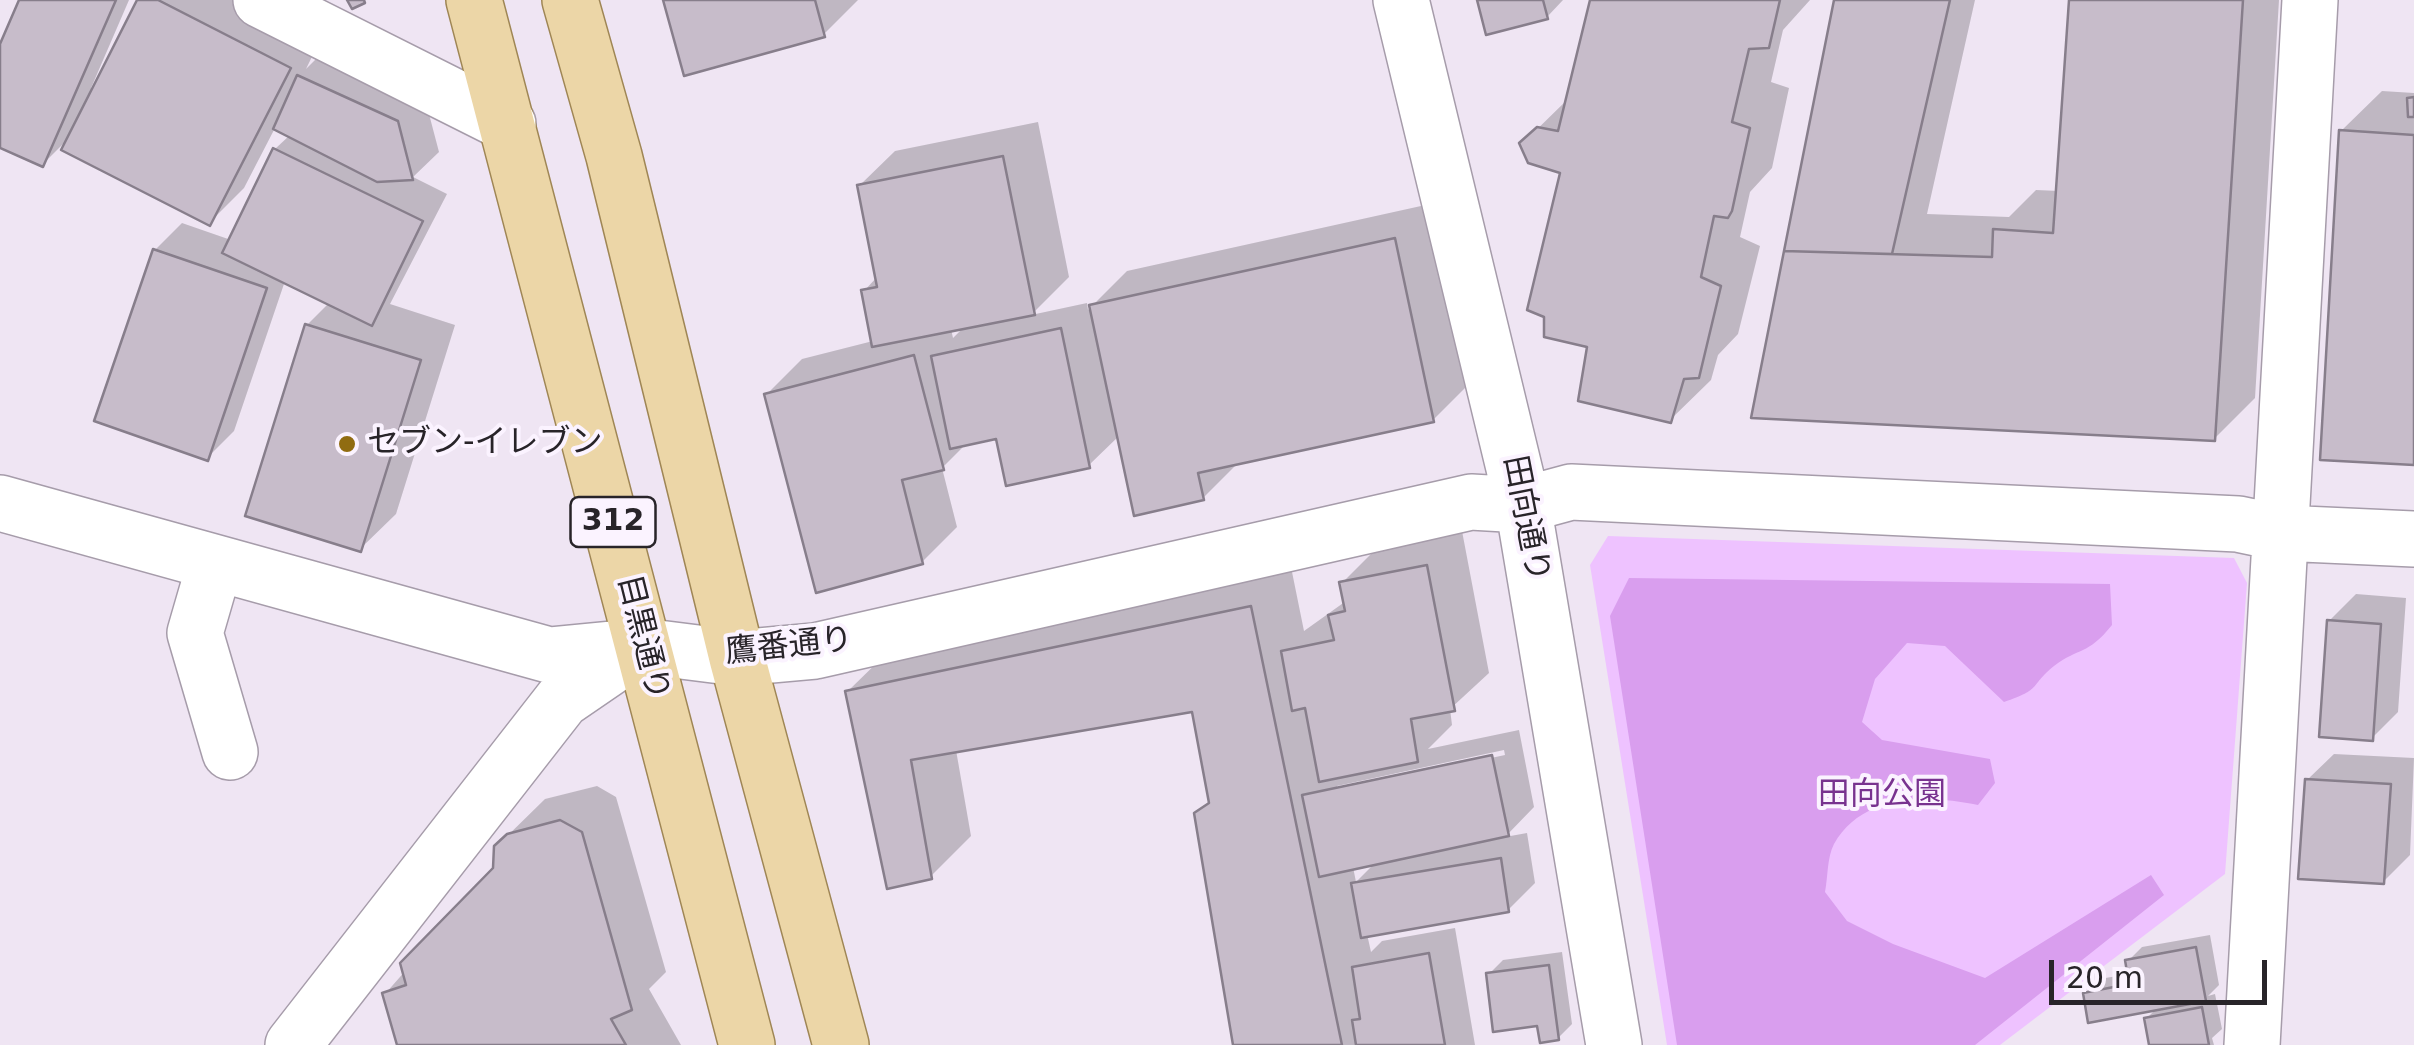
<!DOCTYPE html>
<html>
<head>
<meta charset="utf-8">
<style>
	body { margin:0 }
	#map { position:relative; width:2414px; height:1045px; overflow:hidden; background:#efe5f3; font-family:"DejaVu Sans",sans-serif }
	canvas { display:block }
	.scale { position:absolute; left:2049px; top:960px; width:218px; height:45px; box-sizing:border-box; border:5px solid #282429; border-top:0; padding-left:12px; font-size:30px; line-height:35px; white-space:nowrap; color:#282429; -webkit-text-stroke:8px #fbf3ff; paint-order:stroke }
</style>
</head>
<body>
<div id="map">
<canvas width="2414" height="1045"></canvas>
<div class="scale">20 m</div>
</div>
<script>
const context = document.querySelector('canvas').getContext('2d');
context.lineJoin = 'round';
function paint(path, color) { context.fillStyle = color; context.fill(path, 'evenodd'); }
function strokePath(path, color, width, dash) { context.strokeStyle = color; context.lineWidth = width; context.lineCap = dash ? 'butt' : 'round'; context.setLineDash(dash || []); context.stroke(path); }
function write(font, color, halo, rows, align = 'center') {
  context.font = font + ' "DejaVu Sans","Noto Sans JP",sans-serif'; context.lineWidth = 8; context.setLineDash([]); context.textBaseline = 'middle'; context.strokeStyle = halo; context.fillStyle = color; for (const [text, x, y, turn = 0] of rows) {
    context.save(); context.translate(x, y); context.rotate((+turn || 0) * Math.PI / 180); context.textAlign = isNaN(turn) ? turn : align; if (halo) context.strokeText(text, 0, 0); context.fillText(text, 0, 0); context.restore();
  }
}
paint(new Path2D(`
	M1608,536L2234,558L2247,583L2225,874L2000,1045H1667L1590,565Z`), '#eec2ff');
paint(new Path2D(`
	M1629,578L2110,584L2112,625C2087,656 2079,647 2054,666C2029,686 2043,689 2004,702L1945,646L1907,643L1875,679L1862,722L1882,740L1990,759L1995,783L1978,805C1928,795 1863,793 1834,844C1827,857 1828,877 1825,892L1847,921L1893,944L1985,978L2151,875L2164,895L1975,1045H1677L1610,616Z`), '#d99eee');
paint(new Path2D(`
	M22,0H129L91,88L95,89L140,0H261L324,32L306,69L325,50L424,95L439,152L413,177L447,194L390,304L455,325L396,514L360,549L307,325L329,303L285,281L234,431L207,458L155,250L182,223L231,240L275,149L290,135L275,128L244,188L209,223L69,138L43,164L0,145V50Z
	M666,0H858L824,34Z
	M1480,0H1563L1547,17Z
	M1593,0H1810L1783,30L1771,82L1789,88L1772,168L1750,192L1740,237L1760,246L1738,334L1718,355L1711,380L1670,420L1590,346L1563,171L1522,144L1569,98Z
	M1837,0H1975L1927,214L2009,217L2036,190L2059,191L2072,0H2279L2255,398L2214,439L1754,415Z
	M2382,91L2414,93V463L2341,131Z
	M1038,122L1069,277L1031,315L1087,303L1088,310L1127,271L1430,204L1468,385L1433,420L1239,462L1203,498L1120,435L1089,465L998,436L967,443L942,468L957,527L922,562L767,394L802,359L873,341L864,291L878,276L859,186L895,151ZM965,326L953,338L951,329Z
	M1462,531L1489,673L1450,709L1452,725L1428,749L1519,730L1534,807L1505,837L1527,833L1535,883L1508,910L1367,934L1371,952L1382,941L1455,928L1475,1045H1236L1196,814L1211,800L1194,709L956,750L971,836L931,876L848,691L889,651L1291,567L1304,631L1346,601L1342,583L1377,548ZM1504,750L1505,755L1337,791V786ZM1376,862L1356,882L1353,867Z
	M2356,594L2406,598L2398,712L2372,738L2329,621Z
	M2334,754L2414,758L2410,855L2383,882L2307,780Z
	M597,786L616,797L666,972L649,989L681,1045H400L385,994L495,869L496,847L545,799Z
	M2210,935L2219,985L2208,996L2215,994L2222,1029L2212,1038L2214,1045H2151L2146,1019L2158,1007L2085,993L2099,979L2130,974L2128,961L2142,947Z
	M1562,952L1572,1024L1558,1038L1489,974L1503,960Z`), '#0003');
const building = new Path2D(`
	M19,0H116L43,167L0,148V44Z
	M137,0H158L291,68L210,226L61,150Z
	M347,0H364L365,3L352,9Z
	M663,0H815L825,37L684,76Z
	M1477,0H1543L1548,19L1486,35Z
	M1590,0H1780L1769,48L1749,49L1732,122L1750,128L1732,211L1728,218L1714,216L1701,277L1721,286L1699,378L1684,379L1671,423L1578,401L1587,347L1544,337V317L1527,310L1560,173L1528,163L1519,143L1537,127L1558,131Z
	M1834,0H1950L1892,254L1784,251Z
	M2069,0H2243L2215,441L1751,418L1784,251L1992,257L1993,229L2053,233Z
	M297,75L398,121L413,180L377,182L273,129Z
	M2414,97V117H2408L2407,98Z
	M2339,130L2414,135V465L2320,460Z
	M273,148L423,221L372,326L222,253Z
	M1003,156L1035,315L872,347L861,290L877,287L857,185Z
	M1395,238L1434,422L1198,473L1204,500L1134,516L1089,305Z
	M153,249L267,288L208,461L94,421Z
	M305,324L421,360L361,552L245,516Z
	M1061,328L1090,468L1006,486L996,439L950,449L931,356Z
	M914,355L944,470L902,480L923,564L816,593L764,394Z
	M1427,565L1455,711L1411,719L1418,762L1319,782L1305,708L1292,711L1281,651L1334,640L1328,615L1345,611L1339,582Z
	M1251,606L1342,1045H1233L1194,813L1209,803L1192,712L911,760L932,879L887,889L845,691Z
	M2327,620L2381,624L2373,741L2319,737Z
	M1492,755L1509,836L1319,877L1302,795Z
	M2305,779L2391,784L2384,884L2298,879Z
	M560,820L582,832L632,1010L611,1019L626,1045H397L382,993L406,985L400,963L493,868L494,846L507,834Z
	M1501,858L1509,912L1361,938L1351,883Z
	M2196,947L2206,1001L2088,1023L2083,993L2129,984L2125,960Z
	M1429,953L1445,1045H1356L1352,1020L1360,1019L1352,967Z
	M1549,965L1559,1040L1540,1043L1537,1026L1493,1032L1486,973Z
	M2202,1007L2209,1045H2149L2144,1018Z`);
paint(building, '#c7bcca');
strokePath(building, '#877e8b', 2.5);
const minor = new Path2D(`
	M261,0L508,124
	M1401,0L1523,505L1614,1045
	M0,503L549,655L642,646L737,658L815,651L1471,502L1523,505L1571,492L2238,524L2281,533L2414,539
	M215,564L195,633L230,752
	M293,1045L562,700L635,650
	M2252,1045L2310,0`);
const major = new Path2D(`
	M474,0L747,1045
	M570,0L614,156L737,658L841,1045`);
strokePath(minor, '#a69caa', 58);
strokePath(major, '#9f8655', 58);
strokePath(minor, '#fff', 55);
strokePath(major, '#ecd6a7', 55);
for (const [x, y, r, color] of [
	[347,444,10,"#906c11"]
]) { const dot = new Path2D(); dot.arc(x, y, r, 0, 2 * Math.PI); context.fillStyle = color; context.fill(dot); strokePath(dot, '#fbf3ff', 4); }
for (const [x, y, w] of [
	[613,522,85]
]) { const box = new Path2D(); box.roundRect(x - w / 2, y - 25, w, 50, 8); context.fillStyle = '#fbf3ff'; context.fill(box); strokePath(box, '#282429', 2.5); }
write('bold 30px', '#282429', null, [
	["312",613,522]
]);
write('32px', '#282429', '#fbf3ff', [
	["セブン-イレブン",367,444]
], 'left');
write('32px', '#282429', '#fbf3ff', [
	["田向通り",1525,519,79],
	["目黒通り",642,638,76],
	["鷹番通り",789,647,-6]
]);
write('32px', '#78328f', '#fbf3ff', [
	["田向公園",1882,796]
]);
</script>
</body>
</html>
